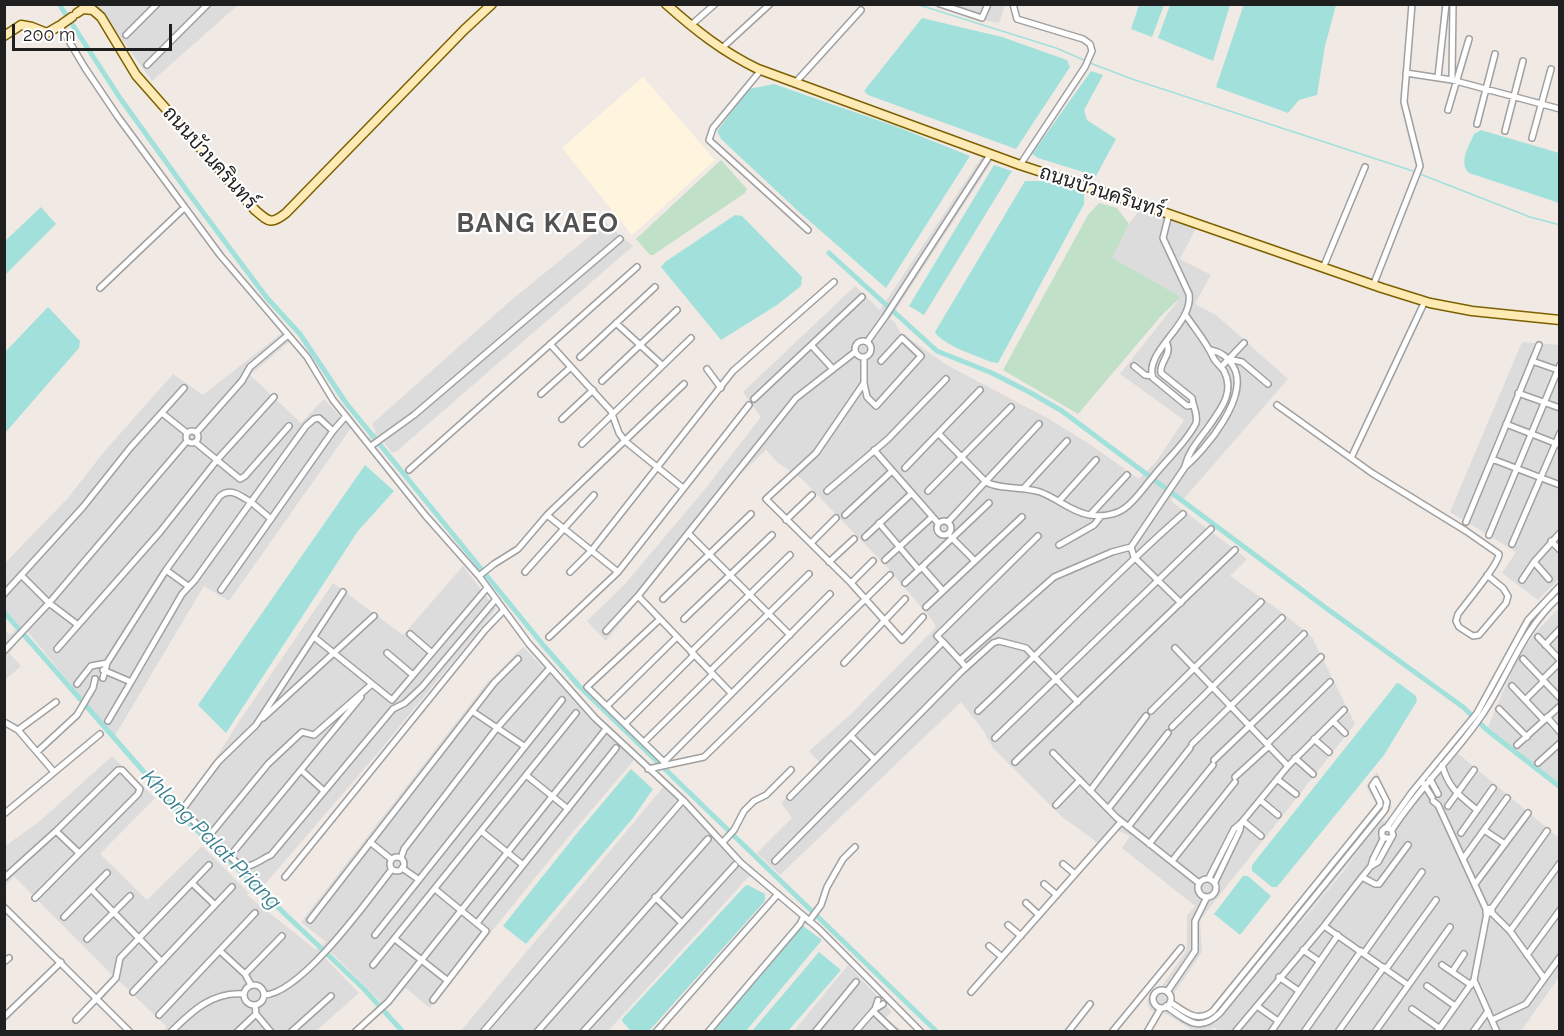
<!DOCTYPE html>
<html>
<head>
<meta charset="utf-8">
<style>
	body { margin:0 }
	#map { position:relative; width:1564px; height:1036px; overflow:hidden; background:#f1e9e4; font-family:Raleway,sans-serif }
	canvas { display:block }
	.frame { position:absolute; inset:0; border:6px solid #1f1f1f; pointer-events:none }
	.scale { position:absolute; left:12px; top:24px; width:160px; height:27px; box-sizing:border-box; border:3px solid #1f1f1f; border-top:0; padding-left:8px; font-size:18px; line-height:21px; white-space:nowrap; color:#1f1f1f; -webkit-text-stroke:4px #fff; paint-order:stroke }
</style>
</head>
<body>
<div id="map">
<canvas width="1564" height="1036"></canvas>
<div class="frame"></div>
<div class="scale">200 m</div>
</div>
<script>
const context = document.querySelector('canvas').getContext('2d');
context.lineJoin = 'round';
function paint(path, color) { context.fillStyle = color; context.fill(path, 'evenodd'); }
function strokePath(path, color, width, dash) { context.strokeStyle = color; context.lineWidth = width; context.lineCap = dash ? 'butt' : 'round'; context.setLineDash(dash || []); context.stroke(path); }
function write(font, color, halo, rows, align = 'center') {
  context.font = font + ' Raleway,Sarabun,sans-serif'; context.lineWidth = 4.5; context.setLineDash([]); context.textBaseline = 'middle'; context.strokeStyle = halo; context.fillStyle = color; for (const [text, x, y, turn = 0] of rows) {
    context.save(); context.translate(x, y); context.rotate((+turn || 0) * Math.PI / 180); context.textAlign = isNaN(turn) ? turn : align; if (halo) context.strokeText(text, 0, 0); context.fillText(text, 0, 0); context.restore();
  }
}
paint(new Path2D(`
	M97,5H238L152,81Z
	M936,5H1005L999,23L979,19Z
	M983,155L993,160L890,319L895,323L900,332L945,364L1049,419L1088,443L1139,479L1156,462L1184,420L1120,374L1181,297L1111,258L1129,224L1141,208L1196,228L1180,259L1211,275L1195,304L1216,315L1288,379L1181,502L1173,497L1171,501L1247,559L1230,576L1275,607L1312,637L1355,724L1200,920L1202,952L1175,992V1000L1194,1013L1208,1010L1377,805L1366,786L1377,772L1392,807L1382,821L1402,822L1454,750L1559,838V977L1521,1031L1220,1032L1214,1027L1210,1031H1194L1163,1012H1156L1150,1010L1147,1002L1150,993L1157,987L1162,986L1187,950V916L1195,906L1122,848L1130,836L1112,828L1098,843L1061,816L993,748L983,730L961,702L780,875L757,853L792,818L781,803L820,763L809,751L849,716L936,627L932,620L887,567L802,479L778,463L766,450L735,479L606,641L587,621L625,584L705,489L761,417L743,392L855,286L880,310ZM1364,844L1343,872L1299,925V924Z
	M606,223L633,246L397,451L392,453L382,440L374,446L367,438L376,432L372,424L373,423L509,302Z
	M282,333L289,342L250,375L301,423L324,399L351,428L229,601L204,586L114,737L27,631L9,653L21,666L5,680L4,629L10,635L20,626L5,609V563L68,498L103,453L173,374L203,395Z
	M1522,342L1559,345V579L1538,600L1502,573L1516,552L1450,512Z
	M463,566L496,609L377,754L260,890L176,809L188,802L236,726L333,583L403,635Z
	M1559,608V789L1488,727L1517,659L1535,633Z
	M523,647L634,760L556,852L430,1008L406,988L378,1016L372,1011L381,1002L331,952L325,958L359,993L316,1031H162L167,1027L119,981L103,999L96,993L112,975L14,876L5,886L4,847L40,821L112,756L155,798L100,854L147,900L202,846L249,893L247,895L316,950L326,942L301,922L486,684Z
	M664,786L696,819L698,817L752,873L608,1031L460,1032Z
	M848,965L892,1012L885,1018L903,1031L793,1032Z`), '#dddcdc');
paint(new Path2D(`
	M643,77L715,160L632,235L562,148Z`), '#fff5df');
paint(new Path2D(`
	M721,160L747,189L745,193L653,255H650L636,239Z
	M1099,203L1117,208L1129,224L1112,258L1181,297L1161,316L1078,414L1003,370L1088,215Z`), '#c0e0c7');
paint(new Path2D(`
	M1244,4L1336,5L1325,46L1317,95L1299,100L1288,113L1216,87Z
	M1139,5H1164L1152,37L1131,29Z
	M1170,5H1230L1213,61L1158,38Z
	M922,18L1002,37L1067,60L1070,67L1016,149L868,95L864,91Z
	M1091,71L1103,75L1084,110L1087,120L1116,139L1096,176L1038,158L1032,154Z
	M774,84L900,128L970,156L886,288L798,211L721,139L717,131L749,89Z
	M1481,130L1559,153V203L1469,173C1458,163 1469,146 1474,134Z
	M994,165L1012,171L924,315L909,306Z
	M1025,181H1046L1084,192V204L998,363L991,362C977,356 942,345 935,332Z
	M41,207L56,224L5,275V241Z
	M735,215L742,216L802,277L801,286L777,305L721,340L661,267L665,262Z
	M48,307L80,341L79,348L5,433V352Z
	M365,465L394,491L358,531L226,733L198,705Z
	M1397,683L1400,684L1416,696L1417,701L1384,755L1277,887H1272L1252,871V865Z
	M631,769L653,789L633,818L526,944L503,926L578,832Z
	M1243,876H1248L1271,896L1240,935L1214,914Z
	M748,885L765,894V901L649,1031H631L622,1021V1019L745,886Z
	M802,925L822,940L746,1031L711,1032Z
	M819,952L841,970L788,1031H752Z`), '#a2e1db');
strokePath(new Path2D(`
	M916,4L1056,48L1086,61
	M1090,63L1132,79L1416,172
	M1420,174L1530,217L1560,225`), '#a2e1db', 1.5);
strokePath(new Path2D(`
	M59,4L120,98L187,191L267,298L300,334L346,403L544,646L579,686L937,1032
	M829,253L937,351L992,373L1031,393L1062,411L1326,608L1463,707L1487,730L1560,787
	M4,612L186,820L364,989L403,1032`), '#a2e1db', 5);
const street = new Path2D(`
	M940,4L982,18L988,4
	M1013,4L1017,19L1083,39L1090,44L1092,51L1085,67L1020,165
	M60,26L85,68L118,117L220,255L307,357L333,400L425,515L479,576L529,644L595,718L683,800L741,863L819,929L921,1032
	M690,26L715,4
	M126,35L157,4
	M721,49L770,4
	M147,65L208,4
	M761,70L713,128L709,140L808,230
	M1406,73L1452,80L1560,109
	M1438,77L1446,4
	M1452,80L1453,4
	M795,83L861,10
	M1448,110L1469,39
	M1477,124L1495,54
	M1505,131L1523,61
	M1532,138L1551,69
	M1169,214L1163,238L1189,294C1194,324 1143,352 1153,378L1187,406L1193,405
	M1323,268L1365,167
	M1373,286L1420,166L1404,102L1412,4
	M100,288L184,208
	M1185,314C1194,328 1206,341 1213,357C1215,362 1221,366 1224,371C1235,392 1221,409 1209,426C1200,439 1189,450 1185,466
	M616,323L662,365
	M855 349a8 8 0 1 1 16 0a8 8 0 1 1-16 0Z
	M867,342L885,317L990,155
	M550,344L611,411L619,433L625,441L683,488
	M812,346L833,369
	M580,357L655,287
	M864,357V383L816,453L766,499L851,583L873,561
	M1229,359L1242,362L1268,384
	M1532,361L1558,370
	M1134,366L1145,375L1152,376
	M1221,367L1244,343
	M707,369L721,388
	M602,381L677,310
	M864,383L867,397L876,406L921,356L902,338L881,361
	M1518,393L1560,408
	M541,394L571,367
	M754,399L862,297
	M1277,405L1372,473L1466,531L1499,554C1499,564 1466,603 1458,614L1456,621L1459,627L1473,636L1479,635L1506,603L1508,596L1503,588L1487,575
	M162,413L187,433
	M562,419L593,390
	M1506,424L1560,445
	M186 437a6 6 0 1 1 12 0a6 6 0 1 1-12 0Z
	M196,433L242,381L250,367L288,335
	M939,434L986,482C1000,490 1022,486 1040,492C1057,498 1071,512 1090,515C1101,517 1116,515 1125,508C1136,500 1144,487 1153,477C1167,459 1186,443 1196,423C1198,413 1193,407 1192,398L1161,373C1159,362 1172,355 1167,344
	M195,442L240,479L245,476L289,426
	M582,444L691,338
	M371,446L414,415L620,239
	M874,450L938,523
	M1351,458L1425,301
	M1492,459L1560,485
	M905,468L980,390
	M409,470L637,267
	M1024,488L1067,441
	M827,491L888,439L946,379
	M928,491L1011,407
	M1059,501L1096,460
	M547,515L618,572
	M845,515L892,471
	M1090,515L1127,475
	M271,519L333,431
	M786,520L812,495
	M937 528a7 7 0 1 1 14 0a7 7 0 1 1-14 0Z
	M948,522L1039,424
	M1466,522L1539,345
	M879,523L919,570
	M688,533L790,635
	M1489,535L1560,365
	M865,537L912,493
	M951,537L975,561
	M1551,541L1560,550
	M811,543L836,518
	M1512,544L1560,433
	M1059,545L1094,525L1101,516
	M885,560L932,517
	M829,562L854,539
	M1534,562L1549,579
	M922,567L943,591
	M166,570L188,586
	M525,572L594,495
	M570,572L592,550L733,371L834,282
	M21,575L49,603L78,625
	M479,576L494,564L518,549L547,515L684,384
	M1522,580L1534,562L1560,533
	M851,583L902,640L923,617
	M905,583L989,503
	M343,592L256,725L218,762L182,810L239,865C250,870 261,859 271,855L393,709L405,703L422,687L496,599
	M4,594L83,507L130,448L184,388
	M638,596L731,693
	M663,599L751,514
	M1181,603L1134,557L1131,547L1185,467C1206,449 1251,395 1233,366C1228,357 1221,352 1211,350
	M926,607L1022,517
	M660,619L587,687L664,762L830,594
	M684,619L772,535
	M606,631L638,596L796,398L855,352
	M410,634L432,653
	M314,637L392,700L487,588
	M549,637L618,572L749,405
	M1538,637L1560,660
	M943,642L966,667
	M1545,645L1560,629
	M1175,648L1288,766
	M57,649L160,532L217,460L274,397
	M4,651L49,603L187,441
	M691,652L790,555
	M387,653L413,675
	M1523,659L1560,698
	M960,660L1054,577L1112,552L1131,547
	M844,663L905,599
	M103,670L131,682L108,721
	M710,671L809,574
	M103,678L107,663L166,570L220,496C231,487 240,496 251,502L306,426L314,419L319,418L333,431L346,416
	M1542,680L1560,662
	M131,682L182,594L195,580L251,502L271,519L221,590
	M77,684L91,666L107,663
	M1512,686L1544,720
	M1525,700L1544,681
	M607,706L677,637
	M1499,709L1527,737
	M472,711L524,746
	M978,711C1047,646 1112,576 1183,514
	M1151,711L1261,602
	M1547,717L1560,732
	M263,718L374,616
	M1333,721L1345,733
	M4,722L18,730L56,702
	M625,724L694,655
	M1172,727L1282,618
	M18,730L54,772
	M851,736L874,759
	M995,738L1211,529
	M1314,739L1329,752
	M644,742L713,674
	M1192,744L1304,634
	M1267,744L1330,682
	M1517,745L1560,706
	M37,752L77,715L93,688L95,679
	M1053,753L1117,818L1199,883
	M1295,758L1313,774
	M1214,760L1321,657
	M1015,762L1235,550
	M1538,763L1560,743
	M1442,765C1449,789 1459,795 1477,810
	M648,769L704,757L890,575
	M301,770L324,791
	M526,775L568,809
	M1235,777L1269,746
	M1277,779L1296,794
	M1430,779L1438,794
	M1423,783L1432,797
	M1090,791L1146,716
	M790,797L943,642L937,636L1038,536
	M1260,800L1278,815
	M1433,801L1438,805L1486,909V913H1492V908L1486,909
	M1056,805L1080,780
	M1448,806L1474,770
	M1108,809L1168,733
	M4,814L100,734
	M1243,821L1261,836
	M1128,827L1190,748
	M1387,827L1412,792L1477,713L1528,620L1560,586
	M1392,830C1418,789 1455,755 1482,715C1510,674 1520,632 1560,596
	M1484,830L1505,844
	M56,831L79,853
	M481,831L523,865
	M1461,833L1493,788
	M209,836L268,764L302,732L314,735L372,684
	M370,842L391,859
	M723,842L734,830L744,811L754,801L766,795L791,770
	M1149,844L1213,765
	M230,856L361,697
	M390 864a7 7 0 1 1 14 0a7 7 0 1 1-14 0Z
	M401,858L404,849L497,728L550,668
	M1463,859L1507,798
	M775,861L961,672L993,643L999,641L1026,648L1078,702
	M1172,861L1235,782
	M1063,864L1075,874
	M1371,866L1373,859L1384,837
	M402,868L418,879
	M285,877L485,630L504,610
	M1362,877L1375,884H1379L1408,845
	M4,878L56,831L118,770H122L140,789L138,794L35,898
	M1209,878L1234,829L1241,823L1288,766L1344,710
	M1198 888a9 9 0 1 1 18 0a9 9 0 1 1-18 0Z
	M1215,882L1240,830L1241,823
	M192,883L215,905
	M1044,884L1057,895
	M1475,884L1528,813
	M91,889L162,962
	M655,897L682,923
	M1026,903L1039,915
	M4,907L130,1032
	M1492,908L1547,831
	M1487,913L1474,980L1497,1032
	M1492,913L1510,931L1544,978
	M64,917L107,873
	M310,920L494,683L518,659
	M809,921L821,905L827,887L843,859L855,847
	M477,923L616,748
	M1008,925L1021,936
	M1324,926L1408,985
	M1510,931L1560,863
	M375,935L562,700
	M87,939L130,896
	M395,939L448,981
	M989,946L1002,957
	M1303,950L1319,961
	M220,951L245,974L251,985
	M1364,953L1422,872
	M1527,955L1560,910
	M4,962L9,958
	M373,965L576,713
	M1442,965L1471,985
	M1386,969L1436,900
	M1452,972L1464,954
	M245,974L282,936
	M1279,977L1299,991
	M244 995a10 10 0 1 1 20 0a10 10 0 1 1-20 0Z
	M1427,986L1455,1006
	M1153 999a9 9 0 1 1 18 0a9 9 0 1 1-18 0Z
	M133,992L232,887
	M971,992L1121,822
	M1167,992L1195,951V921L1207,897
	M264,995C301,994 369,899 392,869
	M433,1000L486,931L435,889
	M255,1005L256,1014L271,1032
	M1166,1006C1186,1020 1199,1034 1220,1013L1385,810L1387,802L1376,780L1372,786L1380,802V805L1213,1011C1197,1024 1184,1011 1170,1002
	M1257,1006L1278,1021
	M875,1009L878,1000
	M1412,1009L1439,1028
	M873,1011L895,1032
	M159,1015L255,913
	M4,1017L61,962
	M76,1020L116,978L120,958L209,865
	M1492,1020L1526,1004L1560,957
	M171,1032C192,1011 213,991 244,994
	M237,1032L256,1014
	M291,1032L331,996
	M355,1032L388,1002L606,729
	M483,1032L683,800
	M537,1032L708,839
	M583,1032L735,865
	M656,1032L778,894
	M708,1032L800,924L804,916
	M815,1032L856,982
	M855,1032L875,1009L883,1004
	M1068,1032L1090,1004
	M1112,1032L1181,948
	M1147,1032L1161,1008
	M1235,1032L1324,926L1362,877L1371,866L1378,862L1393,835L1391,829L1385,828L1382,831V836L1386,838H1390
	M1271,1032L1338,935
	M1304,1032L1361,951
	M1338,1032L1384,967
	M1375,1032L1450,927
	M1437,1032L1474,980
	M1473,1032L1488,1011`);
const secondary = new Path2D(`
	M666,4C695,30 723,52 758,69L1020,165L1143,205L1382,288L1430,303L1472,311L1560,320
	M77,13L83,9L93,10L101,17L136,75L255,210C269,222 271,225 286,213L464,30L492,4
	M62,24L72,17
	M4,36L21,25L32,27L47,33L59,26`);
strokePath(street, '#a0a0a0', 8);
strokePath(secondary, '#7c6100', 11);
strokePath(street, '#fff', 5);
strokePath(secondary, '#feeab5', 8);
write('20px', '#1f1f1f', '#fff', [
	["ถนนบัวนครินทร์",210,158,48],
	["ถนนบัวนครินทร์",1102,192,18]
]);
write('italic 21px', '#377e8d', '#fff', [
	["Khlong Palat Priang",211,840,45]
]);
context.letterSpacing = '1.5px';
write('bold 26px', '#525252', '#fff', [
	["BANG KAEO",538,224]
]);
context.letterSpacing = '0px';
</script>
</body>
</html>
